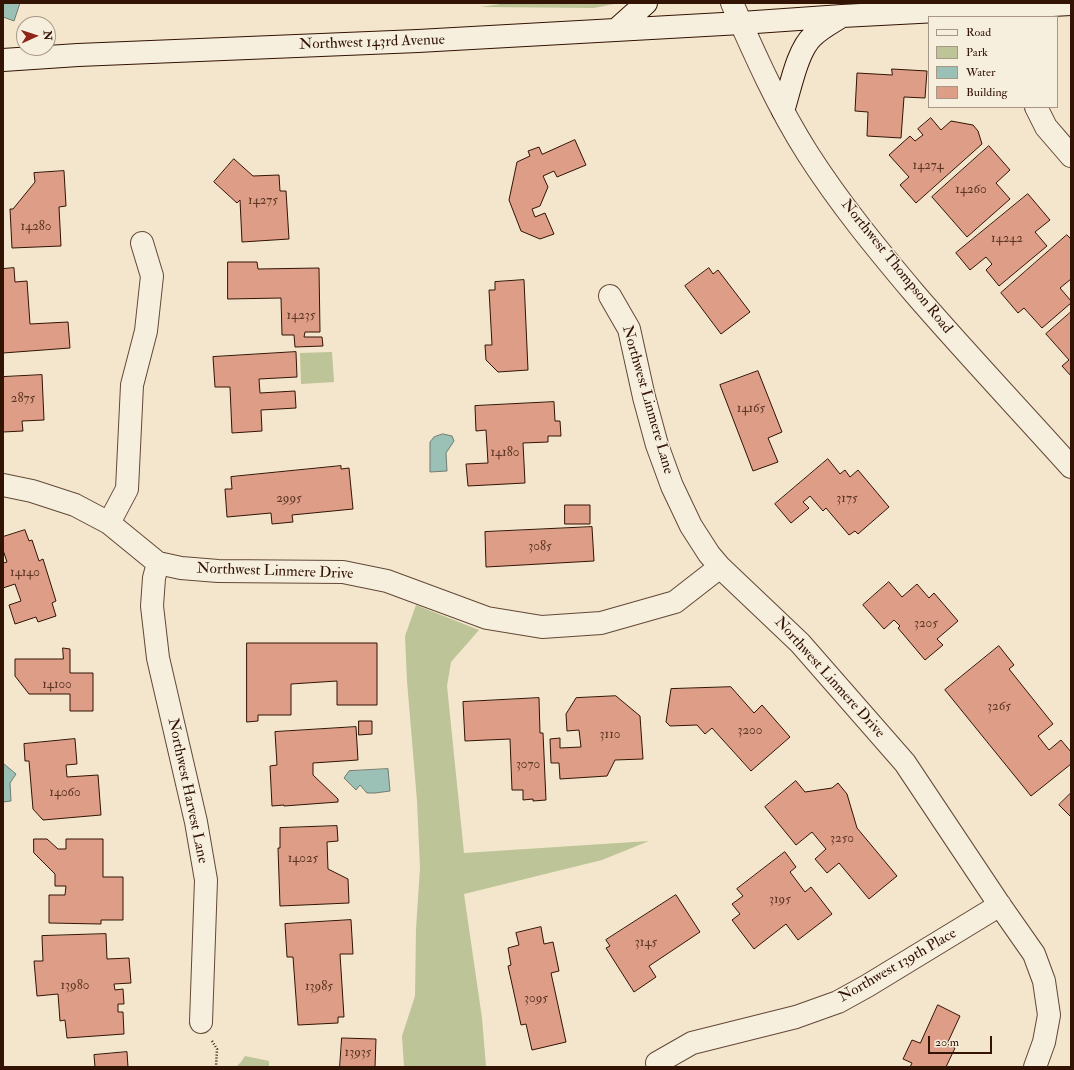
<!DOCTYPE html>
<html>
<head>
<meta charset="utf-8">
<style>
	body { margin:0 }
	#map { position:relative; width:1074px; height:1070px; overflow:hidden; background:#f3e6cc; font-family:"IM FELL Double Pica",serif }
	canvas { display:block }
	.frame { position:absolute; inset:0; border:4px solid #321304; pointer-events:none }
	.legend { position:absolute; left:928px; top:16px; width:130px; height:92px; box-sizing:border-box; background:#f7efde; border:1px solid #a89787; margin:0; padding:5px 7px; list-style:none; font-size:12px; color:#321304 }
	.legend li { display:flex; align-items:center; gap:8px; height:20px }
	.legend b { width:20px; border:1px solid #a89787 }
	.north { position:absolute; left:16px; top:16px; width:40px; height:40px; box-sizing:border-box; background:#f7efde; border:1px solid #a89787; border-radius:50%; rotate:87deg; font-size:11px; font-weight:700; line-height:16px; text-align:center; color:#321304 }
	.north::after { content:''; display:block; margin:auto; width:14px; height:18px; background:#8f2418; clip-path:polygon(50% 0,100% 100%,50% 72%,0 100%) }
	.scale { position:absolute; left:928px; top:1036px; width:64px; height:18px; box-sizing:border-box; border:2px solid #321304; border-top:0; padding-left:5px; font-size:12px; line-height:14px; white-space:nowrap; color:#321304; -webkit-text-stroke:3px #f7efde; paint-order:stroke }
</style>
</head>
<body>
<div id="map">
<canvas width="1074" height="1070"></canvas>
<div class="frame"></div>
<ul class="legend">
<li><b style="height:5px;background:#f7efde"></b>Road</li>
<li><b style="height:11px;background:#bdc497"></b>Park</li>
<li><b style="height:11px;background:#9bc0b6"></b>Water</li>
<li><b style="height:11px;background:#de9d86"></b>Building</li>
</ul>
<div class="north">N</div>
<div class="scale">20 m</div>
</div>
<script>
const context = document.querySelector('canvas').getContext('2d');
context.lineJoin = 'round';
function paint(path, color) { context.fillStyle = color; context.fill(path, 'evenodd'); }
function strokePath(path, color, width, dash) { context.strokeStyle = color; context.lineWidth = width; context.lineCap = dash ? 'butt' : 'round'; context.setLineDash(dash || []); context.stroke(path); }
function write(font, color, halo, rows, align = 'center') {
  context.font = font + ' "IM FELL Double Pica",serif'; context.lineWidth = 3; context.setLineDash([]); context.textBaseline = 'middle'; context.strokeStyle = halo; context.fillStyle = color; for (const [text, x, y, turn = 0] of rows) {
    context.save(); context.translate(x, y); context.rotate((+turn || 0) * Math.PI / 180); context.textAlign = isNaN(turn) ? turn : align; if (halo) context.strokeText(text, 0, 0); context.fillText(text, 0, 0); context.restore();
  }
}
paint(new Path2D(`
	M507,3H619L594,8L480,7Z
	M332,352L334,382L301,384L300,353Z
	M416,605L479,630L451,662L447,686L464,853L649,841L602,860L464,894L482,1018L486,1067H404L402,1036L415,996L416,929L420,868L417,801L407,681L405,636Z
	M245,1056L269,1061V1067H236L241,1062Z`), '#bdc497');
const water = new Path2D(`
	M3,3H20L14,21L3,17Z
	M443,434L452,436L454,441L446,453L447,471L430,472V442L434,437Z
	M4,764L16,774L10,783L11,801L3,802Z
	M388,769L390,791L375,793H367L360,785L356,790L344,778L349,771Z`);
paint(water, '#9bc0b6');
strokePath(water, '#717b6f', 1);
const building = new Path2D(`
	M892,69L927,71L925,98L904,97L901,138L867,136L868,112L855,111L857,73L892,75Z
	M931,118L941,130L951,121L973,125L978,131L982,144L916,203L900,185L909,177L889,155L910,136L915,141L923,135L918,129Z
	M575,140L586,165L557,177L554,171L543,176L548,187L540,206L532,209L535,217L545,213L554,234L540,239L521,231L509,200L517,162L530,156L528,151L539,147L542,154Z
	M989,146L1010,170L996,183L1010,199L967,237L932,197Z
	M234,159L253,176L279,175L280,191H286L289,239L242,242L240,200L237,203L214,182Z
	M64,171L66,206L59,207L61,246L12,248L10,209H13L35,182L34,173Z
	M1028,194L1050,220L1035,232L1047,246L999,286L986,270L992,264L986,257L970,270L956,253Z
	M1067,235L1071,239V279L1060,288L1071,301V303L1042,328L1024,308L1018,313L1001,293Z
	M228,262H257L258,269L319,268L320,332H305L304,337H322L323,346L295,347L294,335H282L281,298L228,299Z
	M14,268L15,282L27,281L30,324L68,322L70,348L3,353V269Z
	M709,268L713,274L718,270L750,312L721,334L685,286Z
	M524,280L528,370L498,372L486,360L485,345H492L489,290H495V282Z
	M1070,313L1071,314V376L1062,366L1069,360L1046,334Z
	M296,352L297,377L259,379L260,393L295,391L296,408L261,410L262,431L232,433L230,387H215L213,357Z
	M758,371L782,432L768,438L778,462L753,471L720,385Z
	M42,375L44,420L22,421L23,431L3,432V377Z
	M554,402L555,421H560L561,436H548V442L523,443L525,483L468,486L466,464L488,463L486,430L476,431L475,406Z
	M828,459L840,474L845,470L850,477L858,470L889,507L858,534L855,531L849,535L826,508L823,511L810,496L803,502L809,508L791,523L775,504Z
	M341,466V469L349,468L353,509L292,515L293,522L272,524L271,513L227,517L225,489H232L231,477Z
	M565,505H590V524H565Z
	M592,527L594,561L486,567L485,532Z
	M25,530L29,541L32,540L39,561L43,559L56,601L52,603L56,616L38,622L36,617L15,624L9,605L21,601L15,584L3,588V563L7,562L3,550V537Z
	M889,582L902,597L917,584L929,598L934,593L958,621L937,639L943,645L925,660L898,628L900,626L894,620L884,629L863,605Z
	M247,643H377V705H337V681L291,684V715H258V721L247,722Z
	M999,646L1014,665L1009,669L1053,724L1038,736L1049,750L1061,740L1071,752V764L1031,796L945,690Z
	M63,648L70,649V673H93V711H70V694H29L15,676V659H63Z
	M731,687L754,713L762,705L790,737L751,771L712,728L705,734L697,725L670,726L666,722L671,689Z
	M616,696L640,716L643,759L615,760L607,776L560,779L559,763H551L550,739L560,738V748L581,747L579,730L567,731L566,714L576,698Z
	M539,698L540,733H543L546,800L533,801V799L523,800V790H512L510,739L465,741L463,702Z
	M359,721H372V734L359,735Z
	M356,727L358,760L313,763V775L338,799V802L284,806V805L272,806L270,766L277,765L275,732Z
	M75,739L77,764L66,765L67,777L98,775L101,815L43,820L33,809L29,761H25L24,744Z
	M796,781L805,792L832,788L838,783L847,794L857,828L897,876L869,899L839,863L827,873L815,859L826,849L812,832L796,845L765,807Z
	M1071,793V817L1059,805Z
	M337,826L338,841L327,842L328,869L348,879L349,903L280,906L278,848H280V828Z
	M34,839H47L58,849H66V839H103V877H123V920H101V924L49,923V895H65L66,886H55V874L34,853Z
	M785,852L796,867L790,872L805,892L811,887L832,914L798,940L786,924L754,949L732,920L740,914L732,904L743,896L737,889Z
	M676,895L700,932L649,966L656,977L634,992L606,948L610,946L606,940Z
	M351,920L353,954H340L344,1017H338V1023L298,1025L293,957H287L285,924Z
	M541,927L544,944L553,942L559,971L551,973L566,1042L532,1050L526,1024L521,1025L508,966L511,965L508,948L519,945L516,933Z
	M106,934L107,959L129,958L131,983L114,984L115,990L123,989L124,1004H118V1012H123L124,1034L67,1038L65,1020L60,1021L58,994L37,996L34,961H43L42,936Z
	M938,1005L960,1016L947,1044L955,1048L946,1067H910L912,1063L903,1059L912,1040L920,1043Z
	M342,1038L376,1039L375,1067H340Z
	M127,1052L128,1067H95L94,1055Z`);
paint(building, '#de9d86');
strokePath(building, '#321304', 1);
const minor = new Path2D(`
	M1036,107L1046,127L1071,156
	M610,296L629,329L644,397L657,445L672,486L691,526L709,554L720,567
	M3,485L32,491L75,505L109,523L158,563L181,568L218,571L343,572L387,581L487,618L542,627L601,623L675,602L720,567L800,643L905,763L999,904L1034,954L1044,981L1049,1015L1044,1042L1035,1067
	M109,523L127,489L132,385L146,331L152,276L142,243
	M158,563L154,578L152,606L158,658L196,822L206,880L201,1022
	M657,1063L692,1043L796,1017L838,1002L867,986L1000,905`);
const tertiary = new Path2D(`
	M732,3C755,55 778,107 808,154C840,204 877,249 915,294C966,353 1019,409 1071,467`);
const secondary = new Path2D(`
	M616,30L646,3
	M3,60L78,55L418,41L741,23L842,16L1071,4
	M783,111C790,90 797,50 813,36C821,28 833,22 842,16`);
strokePath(minor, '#624836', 24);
strokePath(tertiary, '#624836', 24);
strokePath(secondary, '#321304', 24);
strokePath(new Path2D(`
	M212,1041L217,1049L216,1067`), '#321304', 2.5, [1, 2]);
strokePath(minor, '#f7efde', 22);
strokePath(tertiary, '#f7efde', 22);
strokePath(secondary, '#f7efde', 22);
write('13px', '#5d3624', null, [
	["14274",928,166],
	["14260",971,190],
	["14275",263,201],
	["14280",36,227],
	["14242",1007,239],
	["14235",301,316],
	["2875",23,399],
	["14165",751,409],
	["14180",505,453],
	["2995",289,499],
	["3175",847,499],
	["3085",540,547],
	["14140",25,573],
	["3205",926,624],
	["14100",57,685],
	["3265",999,707],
	["3200",750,731],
	["3110",610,735],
	["3070",528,765],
	["14060",65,793],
	["3250",842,839],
	["14025",303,859],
	["3195",780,900],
	["3145",646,943],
	["13980",75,986],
	["13985",319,987],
	["3095",536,999],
	["13935",358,1053]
]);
write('15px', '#321304', '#f7efde', [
	["Northwest 143rd Avenue",372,43,-2],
	["Northwest Thompson Road",896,267,51],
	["Northwest Linmere Lane",647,400,74],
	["Northwest Linmere Drive",275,572,2],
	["Northwest Linmere Drive",829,678,48],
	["Northwest Harvest Lane",187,791,78],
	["Northwest 139th Place",898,966,-30]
]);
</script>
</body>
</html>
